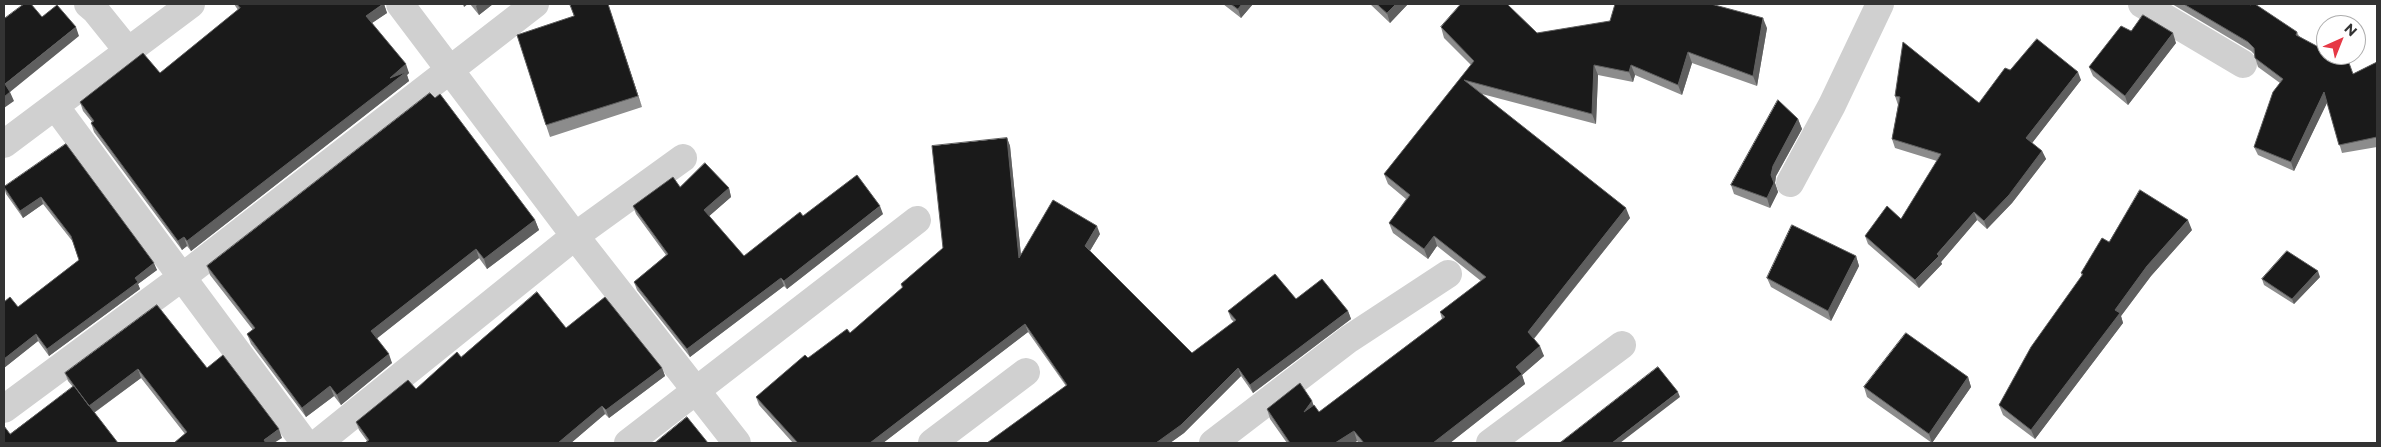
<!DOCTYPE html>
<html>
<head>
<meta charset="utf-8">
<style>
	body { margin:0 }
	#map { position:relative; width:2381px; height:447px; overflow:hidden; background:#fff; font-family:Montserrat,sans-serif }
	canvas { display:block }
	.frame { position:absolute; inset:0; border:5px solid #333; pointer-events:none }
	.north { position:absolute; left:2316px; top:15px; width:50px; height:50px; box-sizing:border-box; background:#fff; border:1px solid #adadad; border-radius:50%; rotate:44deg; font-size:14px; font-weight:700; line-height:20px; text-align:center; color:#333 }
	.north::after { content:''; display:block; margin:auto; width:18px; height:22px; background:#e63946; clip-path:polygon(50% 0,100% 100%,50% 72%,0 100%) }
</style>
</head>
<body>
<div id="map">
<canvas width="2381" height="447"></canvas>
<div class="frame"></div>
<div class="north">N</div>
</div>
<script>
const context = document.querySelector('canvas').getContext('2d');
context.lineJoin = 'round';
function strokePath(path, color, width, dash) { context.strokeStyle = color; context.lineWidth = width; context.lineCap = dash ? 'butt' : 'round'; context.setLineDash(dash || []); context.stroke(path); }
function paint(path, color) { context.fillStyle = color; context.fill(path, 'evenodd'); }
strokePath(new Path2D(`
	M88,4L95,10L128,51
	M400,4L575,236L737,443
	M2142,4L2243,64
	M55,106L305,443
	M4,144L191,4
	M1790,183L1832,105L1880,4
	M4,409L181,278L535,4
	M318,443L575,236L683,158
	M628,443L917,220
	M932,443L1026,372
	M1213,443L1349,339L1448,274
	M1490,443L1622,345`), '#d0d0d0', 28);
paint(new Path2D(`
	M234,4H384L387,13L372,23L409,73L407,75L409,81L191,251L187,246L182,250L94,132L91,123L92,122L83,111L80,102L160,73L238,10Z
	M470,4H493L479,15Z
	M608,4L642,107L550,137L546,125L574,16Z
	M1223,4H1253L1241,18Z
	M1370,4H1408L1390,23Z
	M2172,4H2249L2297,32L2299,36L2353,74L2377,62V147L2342,153L2327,102L2294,171L2258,155L2254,147L2280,83L2258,67L2254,54L2251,51Z
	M1441,27L1537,33L1767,28L1757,86L1692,63L1682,95L1635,75L1633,82L1598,75L1596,124L1482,94L1630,218L1534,339L1544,356L1522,375L1525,384L1450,443H1359L1357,441L1354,443H1287L1270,419L1267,409L1312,401L1313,405L1319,412L1442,319L1440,312L1481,281L1437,246L1428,259L1393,233L1389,223L1406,199L1388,184L1384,174L1471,65L1444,38Z
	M2131,31L2176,43L2128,105L2093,76L2089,67Z
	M2010,70L2081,80L2032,143L2042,151L2046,159L2012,203L1987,229L1977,220L1941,262L1942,264L1919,288L1868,244L1865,236L1901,219L1937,161L1895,148L1892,139L1898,105L1895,96L1979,103Z
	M1798,119L1802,129L1776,176L1775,183L1778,192L1770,208L1734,194L1731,185Z
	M1007,138L1010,146L1021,255L1100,234L1090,251L1192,353L1234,322L1231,319L1228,311L1296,299L1348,311L1351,319L1253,393L1241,376L1184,433L1170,443H987L1066,386L1028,332L883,443H793L759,405L756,397L808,358L850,333L902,288L901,284L943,248Z
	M66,144L157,270L138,284L140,289L49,356L38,341L4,368V302L18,307L79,260L73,242L43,204L23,218L6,194L4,187Z
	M680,187L729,188L731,197L709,216L744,256L803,216L883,214L787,289L784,286L690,357L637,290L634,282L666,255L636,214L633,206Z
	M535,220L539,230L487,269L479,258L377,338L392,363L341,405L334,396L306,417L251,344L247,334L253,330L210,275L207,266Z
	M2192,230L2151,276L2121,316L2123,323L2035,439L2003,415L1999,405L2082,276L2081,273L2109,242Z
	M1856,256L1859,266L1831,321L1771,287L1767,278Z
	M2320,277L2294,304L2264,285L2262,279Z
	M566,328L662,368L665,376L609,418L605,414L571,443H365L367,441L359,430L356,422L416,389Z
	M207,368L282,438L185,434L141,378L94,413L10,434L73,387L68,381L65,373Z
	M1968,377L1971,387L1932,443L1867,397L1864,387Z`), '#8c8c8c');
paint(new Path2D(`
	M384,4L387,13L369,25L366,16Z
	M463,4H468L464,7Z
	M478,4H493L479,15L476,6Z
	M608,4L642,107L638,96Z
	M1242,4H1253L1241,18L1238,9Z
	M1396,4H1408L1390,23L1387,13Z
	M1763,18L1767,28L1757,86L1753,76Z
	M76,27L79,36L10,92L14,101L4,108L5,84Z
	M2173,33L2176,43L2128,105L2125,96Z
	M1688,52L1692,63L1682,95L1678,85Z
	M406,64L409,73L407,75L409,81L191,251L187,241Z
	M1594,65L1598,75L1596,124L1592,114Z
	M1631,65L1635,75L1633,82L1629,72Z
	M2078,72L2081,80L2029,147L2026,138Z
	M2324,92L2328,101L2294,171L2291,162Z
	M1798,119L1802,129L1776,176L1775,183L1778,192L1770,208L1767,198L1773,166Z
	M1007,138L1010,146L1022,266L1019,258Z
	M2042,151L2046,159L2012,203L1987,229L1984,221Z
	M729,188L731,197L707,218L704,210Z
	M41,197L43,204L23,218L20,211Z
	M880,206L883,214L787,289L784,281Z
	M1626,208L1630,218L1531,342L1528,332Z
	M1974,212L1977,220L1941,262L1942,264L1919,288L1915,280Z
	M535,220L539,230L487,269L484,259Z
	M2188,220L2192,230L2151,276L2121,316L2123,323L2035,439L2031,430L2115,310L2147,266Z
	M1097,226L1100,234L1088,254L1085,246Z
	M1434,236L1437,246L1428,259L1424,249Z
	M184,237L187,246L182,250L178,241Z
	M476,249L479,258L375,340L371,331Z
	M1856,256L1859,266L1831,321L1828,311Z
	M154,263L157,270L138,284L140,289L49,356L47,349Z
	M2318,271L2320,277L2294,304L2292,299Z
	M781,278L784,286L690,357L687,349Z
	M1348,311L1351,319L1253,393L1250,385Z
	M1025,324L1028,332L883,443H870Z
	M36,334L38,341L4,368V359Z
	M1540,346L1544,356L1522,375L1525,384L1450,443H1433L1516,367Z
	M389,354L392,363L341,405L337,395Z
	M662,368L665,376L609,418L606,410Z
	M1238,368L1241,376L1184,433L1170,443H1156Z
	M138,369L141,378L92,414L89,406Z
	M1968,377L1971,387L1932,443L1929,434Z
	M330,386L334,396L306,417L302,408Z
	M1678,392L1680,397L1620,443H1612Z
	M1312,401L1316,412H1304Z
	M602,406L605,414L571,443H558Z
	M279,429L282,438L274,443H265L264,440Z
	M1354,431L1357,441L1354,443H1335Z`), '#5f5f5f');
const building = new Path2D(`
	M24,4H31L42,17L57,5L76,27L5,84L10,92L4,97V19Z
	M237,4H383L366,16L406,64L390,78L406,72L187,241L184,237L178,241L91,123L94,121L80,102L143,53L160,73L240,8Z
	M570,4H608L638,96L546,125L517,35L574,16Z
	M1231,4H1242L1238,9Z
	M1377,4H1396L1387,13Z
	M1461,4H1507L1537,33L1610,21L1615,4H1711L1763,18L1753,76L1688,52L1678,85L1631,65L1629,72L1594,65L1592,114L1464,80L1626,208L1528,332L1540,346L1516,367L1522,374L1433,443H1364L1354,431L1335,443H1290L1267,409L1300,383L1312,401L1304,412L1314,405L1319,412L1445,317L1440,312L1486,277L1434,236L1424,249L1389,223L1410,195L1384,174L1474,61L1441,27Z
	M2184,4H2249L2251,5L2252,4H2255L2297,32L2296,35L2326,51V55H2334L2349,63L2353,74L2377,62V137L2339,145L2324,92L2291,162L2254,147L2273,92L2283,79L2255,58L2254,48L2248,42Z
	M2143,15L2173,33L2125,96L2089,67L2121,26L2131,31Z
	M2037,39L2078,72L2026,138L2042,151L2009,195L1984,221L1974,212L1937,254L1939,256L1915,280L1865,236L1887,206L1901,219L1941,154L1892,139L1900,97L1895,96L1903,42L1979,103L2005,68L2010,70Z
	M430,93L435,98L440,94L535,220L484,259L476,249L371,331L389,354L337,395L330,386L302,408L247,334L255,328L207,266Z
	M1778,100L1798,119L1773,166L1771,175L1774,183L1767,198L1731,185Z
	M1007,138L1019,258L1053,200L1097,226L1085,246L1192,353L1236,320L1228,311L1275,274L1296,299L1322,279L1348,311L1250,385L1238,368L1181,425L1156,443H987L1067,385L1025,324L870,443H798L756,397L805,355L808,358L847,329L850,333L903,287L901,284L943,248L932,146Z
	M66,144L154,263L135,278L138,282L47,349L36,334L4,359V302L10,297L18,307L79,260L71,236L41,197L20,211L4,187Z
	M705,163L729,188L704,210L744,256L800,212L803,216L857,175L880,206L784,281L781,278L687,349L634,282L668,254L633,206L673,177L680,187Z
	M2140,190L2188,220L2147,266L2115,310L2120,313L2031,430L1999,405L2031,347L2083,274L2081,273L2102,238L2109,242Z
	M1792,225L1856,256L1828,311L1767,278Z
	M2287,251L2318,271L2292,299L2262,279Z
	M537,292L566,328L605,297L662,368L606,410L602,406L558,443H365L369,440L356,422L408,380L416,389L457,352L461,357Z
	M157,305L207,368L223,355L279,429L264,440L266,443H174L187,432L138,369L89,406L65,373Z
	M1906,333L1968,377L1929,434L1864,387Z
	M1658,367L1678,392L1612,443H1560Z
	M74,386L118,443H4V426L10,434Z
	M687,417L708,443H655Z`);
paint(building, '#1a1a1a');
strokePath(building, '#5f5f5f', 1);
</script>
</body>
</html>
